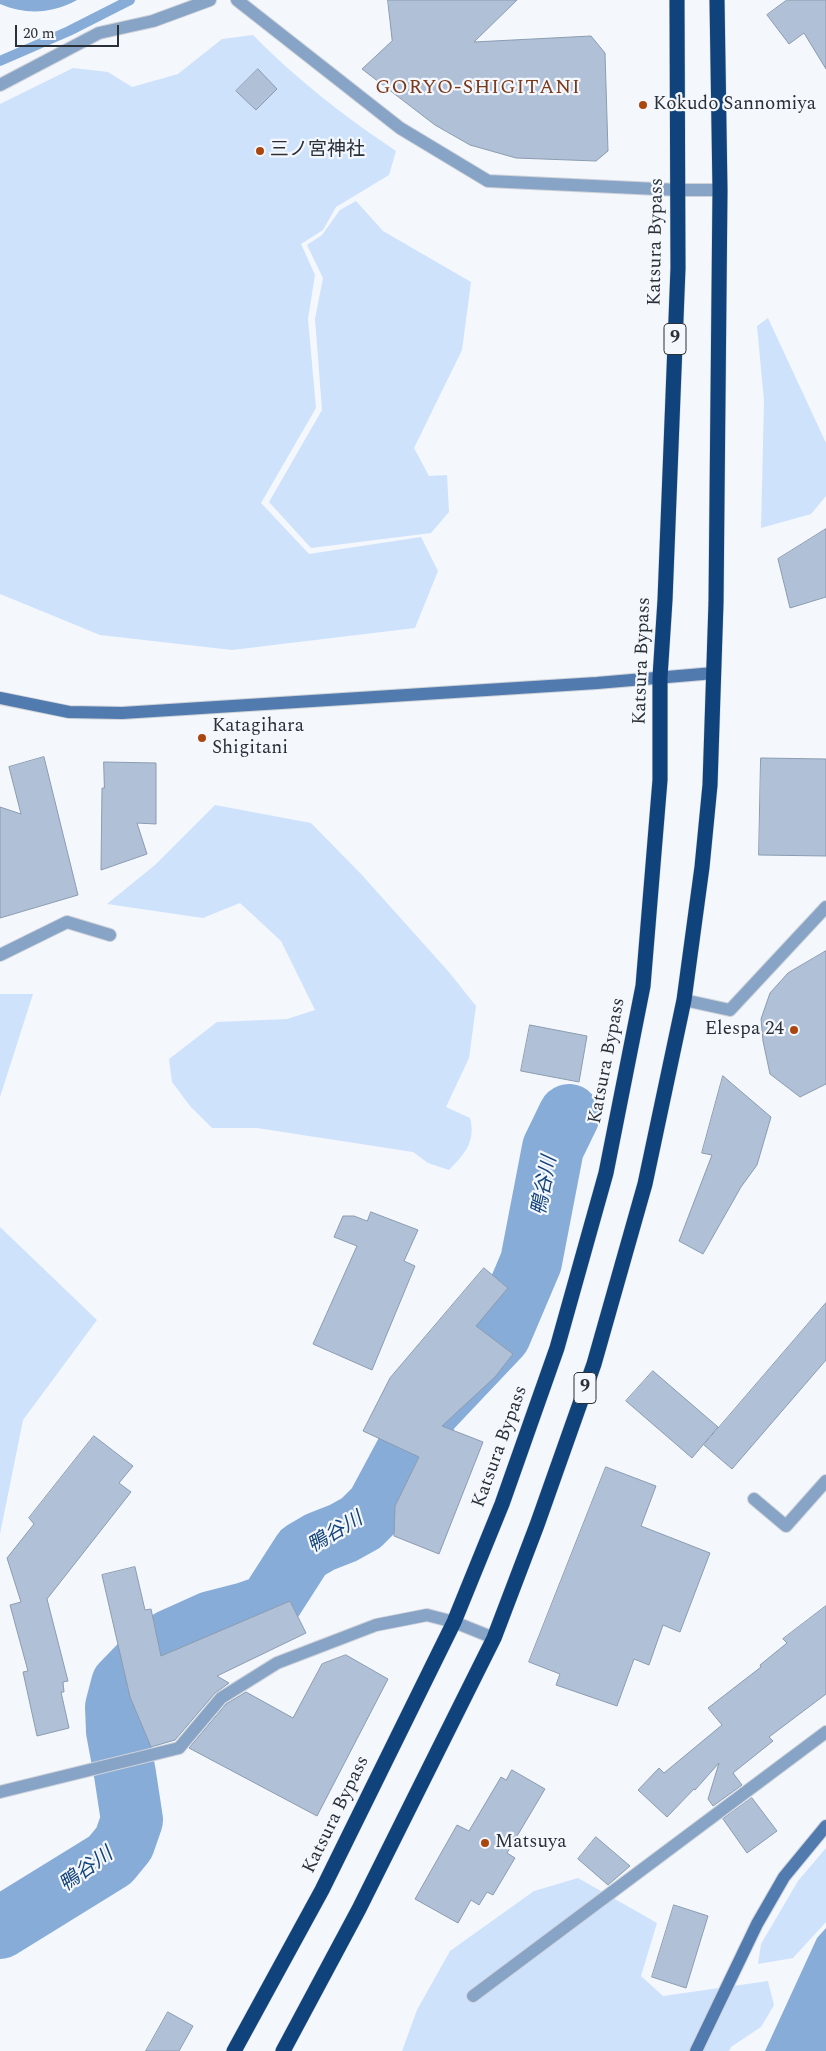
<!DOCTYPE html>
<html>
<head>
<meta charset="utf-8">
<style>
	body { margin:0 }
	#map { position:relative; width:826px; height:2051px; overflow:hidden; background:#f4f7fc; font-family:Spectral,serif }
	canvas { display:block }
	.scale { position:absolute; left:15px; top:25px; width:104px; height:22px; box-sizing:border-box; border:2px solid #293038; border-top:0; padding-left:6px; font-size:15px; line-height:18px; white-space:nowrap; color:#293038; -webkit-text-stroke:4px #f4f7fc; paint-order:stroke }
</style>
</head>
<body>
<div id="map">
<canvas width="826" height="2051"></canvas>
<div class="scale">20 m</div>
</div>
<script>
const context = document.querySelector('canvas').getContext('2d');
context.lineJoin = 'round';
function paint(path, color) { context.fillStyle = color; context.fill(path, 'evenodd'); }
function strokePath(path, color, width, dash) { context.strokeStyle = color; context.lineWidth = width; context.lineCap = dash ? 'butt' : 'round'; context.setLineDash(dash || []); context.stroke(path); }
function write(font, color, halo, rows, align = 'center') {
  context.font = font + ' Spectral,"Noto Sans JP",serif'; context.lineWidth = 4.5; context.setLineDash([]); context.textBaseline = 'middle'; context.strokeStyle = halo; context.fillStyle = color; for (const [text, x, y, turn = 0] of rows) {
    context.save(); context.translate(x, y); context.rotate((+turn || 0) * Math.PI / 180); context.textAlign = isNaN(turn) ? turn : align; if (halo) context.strokeText(text, 0, 0); context.fillText(text, 0, 0); context.restore();
  }
}
paint(new Path2D(`
	M253,35C296,79 345,117 396,151L389,175L336,207L323,230L301,244L315,275L308,319L316,408L261,503L309,554L421,537L438,571L415,628L232,650L100,635L0,594V104L73,68L108,72L132,87L178,74L222,39Z
	M356,201L383,231L471,282L462,350L414,448L429,476L447,475L449,512L431,533L311,548L269,502L322,410L315,319L323,278L307,245L322,235L340,210Z
	M768,318L826,443V496L811,514L761,528L764,401L757,326Z
	M215,805L311,823L361,874L448,971L476,1006L469,1058L446,1107L470,1118C476,1141 465,1154 449,1170L428,1163L413,1152L257,1128H212L190,1106L172,1082L169,1059L217,1022L287,1019L315,1010L281,941L240,903L203,918L107,904L155,865Z
	M0,994H33L0,1097Z
	M0,1227L97,1320L23,1420L0,1534Z
	M826,1848V1922L793,1958L758,1964L761,1944L798,1881Z
	M578,1878L657,1923L641,1976L663,1996L768,1981L774,2005L761,2027L731,2047L729,2051H402L417,2010L450,1951L534,1891Z`), '#cee2fc');
paint(new Path2D(`
	M0,0H77C52,14 25,15 0,4Z
	M826,1928V2051H765L817,1938Z`), '#88acd8');
strokePath(new Path2D(`
	M0,61L69,31L130,0`), '#88acd8', 10);
strokePath(new Path2D(`
	M0,1928L110,1860L124,1843L132,1820L125,1774L117,1731L116,1707L122,1684L155,1650L171,1640L211,1622L246,1613L269,1605L303,1552L320,1542L343,1533L361,1523L377,1507L429,1410L500,1335L531,1262L553,1148L569,1115`), '#88acd8', 62);
const building = new Path2D(`
	M388,0H517L474,42L591,36L605,53L608,151L596,161L516,158L470,145L435,125L362,69L392,41Z
	M787,0H826V69L804,33L789,44L767,15Z
	M258,69L277,89L256,110L236,91Z
	M826,529V597L790,608L778,559Z
	M44,757L78,895L0,918V807L21,814L9,767Z
	M761,758L826,759V856L759,855Z
	M104,762L156,763V824L137,823L147,854L101,870L102,788H104Z
	M826,951V1084L800,1097L770,1074L763,1041L761,1019L770,993L788,973Z
	M530,1025L587,1036L579,1082L521,1071Z
	M723,1076L771,1117L757,1165L741,1187L703,1254L679,1241L712,1155L702,1153Z
	M371,1212L418,1230L404,1261L415,1266L372,1370L313,1344L357,1246L334,1237L343,1216H354L367,1221Z
	M484,1268L508,1288L476,1326L513,1354L495,1377L442,1426L483,1442L439,1554L394,1536L395,1506L419,1457L363,1431L390,1378Z
	M826,1303V1360L732,1469L704,1445Z
	M653,1371L718,1427L692,1458L626,1401Z
	M94,1436L133,1466L119,1483L131,1492L47,1599L68,1681L63,1682L64,1692H61L69,1728L37,1736L23,1672L28,1671L10,1605L21,1602L7,1558L34,1524L29,1518Z
	M606,1467L656,1486L641,1526L710,1553L680,1632L663,1625L649,1665L634,1659L617,1706L556,1685L560,1674L529,1662Z
	M135,1567L145,1610L151,1609L161,1656L290,1601L306,1633L217,1676L229,1683L215,1693L175,1740L151,1747L130,1697L102,1575Z
	M826,1606V1694L769,1737L773,1741L733,1773L742,1785L713,1806L708,1799L719,1763L695,1790L694,1789L667,1817L638,1790L659,1768L664,1773L722,1725L708,1708L761,1667L760,1665L787,1643L783,1639Z
	M346,1655L388,1679L317,1816L189,1748L226,1704L246,1692L293,1718L322,1664Z
	M512,1770L545,1789L507,1853L515,1858L493,1895L487,1892L479,1905L471,1900L458,1923L415,1899L457,1825L469,1831L501,1777L506,1780Z
	M752,1798L777,1831L747,1853L723,1819Z
	M596,1837L630,1866L608,1885L578,1859Z
	M674,1905L708,1916L686,1988L652,1977Z
	M168,2012L193,2026L179,2051H146Z`);
paint(building, '#afc0d7');
strokePath(building, '#8b9cb1', 1);
const street = new Path2D(`
	M237,0L400,128L488,181L678,190H720
	M0,85L99,33L153,21L210,0
	M0,955L67,922L110,935
	M684,1000L730,1010L826,907
	M754,1499L786,1526L826,1481
	M0,1792L179,1748L221,1698L277,1663L376,1625L427,1615L454,1622L494,1638
	M473,1996L826,1732`);
const secondary = new Path2D(`
	M0,698L69,712L122,713L597,683L714,673
	M696,2051L757,1924L784,1877L826,1826`);
const highway = new Path2D(`
	M234,2051L322,1890L454,1622L502,1504L557,1348L606,1173L643,986L660,780V677L665,600L678,268L677,0
	M283,2051L359,1909L494,1638L537,1525L594,1364L645,1184L684,1000L702,867L710,785L716,603L720,190L717,0`);
strokePath(street, '#cfd3d9', 14);
strokePath(secondary, '#cfd3d9', 14);
strokePath(highway, '#cfd3d9', 16);
strokePath(street, '#87a4c7', 12);
strokePath(secondary, '#517bae', 12);
strokePath(highway, '#10437b', 15);
for (const [x, y, r, color] of [
	[643,105,5,"#aa470f"],
	[260,151,5,"#aa470f"],
	[202,738,5,"#aa470f"],
	[794,1030,5,"#aa470f"],
	[485,1843,5,"#aa470f"]
]) { const dot = new Path2D(); dot.arc(x, y, r, 0, 2 * Math.PI); context.fillStyle = color; context.fill(dot); strokePath(dot, '#f4f7fc', 2); }
for (const [x, y, w] of [
	[675,339,22],
	[585,1388,22]
]) { const box = new Path2D(); box.roundRect(x - w / 2, y - 15.5, w, 31, 4); context.fillStyle = '#f4f7fc'; context.fill(box); strokePath(box, '#293038', 1); }
write('bold 18px', '#293038', null, [
	["9",675,339],
	["9",585,1388]
]);
write('19px', '#293038', '#f4f7fc', [
	["Kokudo Sannomiya",653,105],
	["三ノ宮神社",270,151],
	["Katagihara",212,727],
	["Shigitani",212,749],
	["Elespa 24",784,1030,"right"],
	["Matsuya",495,1843]
], 'left');
write('19px', '#293038', '#f4f7fc', [
	["Katsura Bypass",657,242,-89],
	["Katsura Bypass",643,661,-88],
	["Katsura Bypass",608,1061,-79],
	["Katsura Bypass",501,1447,-70],
	["Katsura Bypass",337,1815,-64]
]);
context.letterSpacing = '1px';
write('20px', '#79391a', '#f4f7fc', [
	["GORYO-SHIGITANI",478,89]
]);
context.letterSpacing = '0px';
write('italic 20px', '#13447b', '#f4f7fc', [
	["鴨谷川",546,1186,-79],
	["鴨谷川",336,1534,-31],
	["鴨谷川",87,1871,-36]
]);
</script>
</body>
</html>
